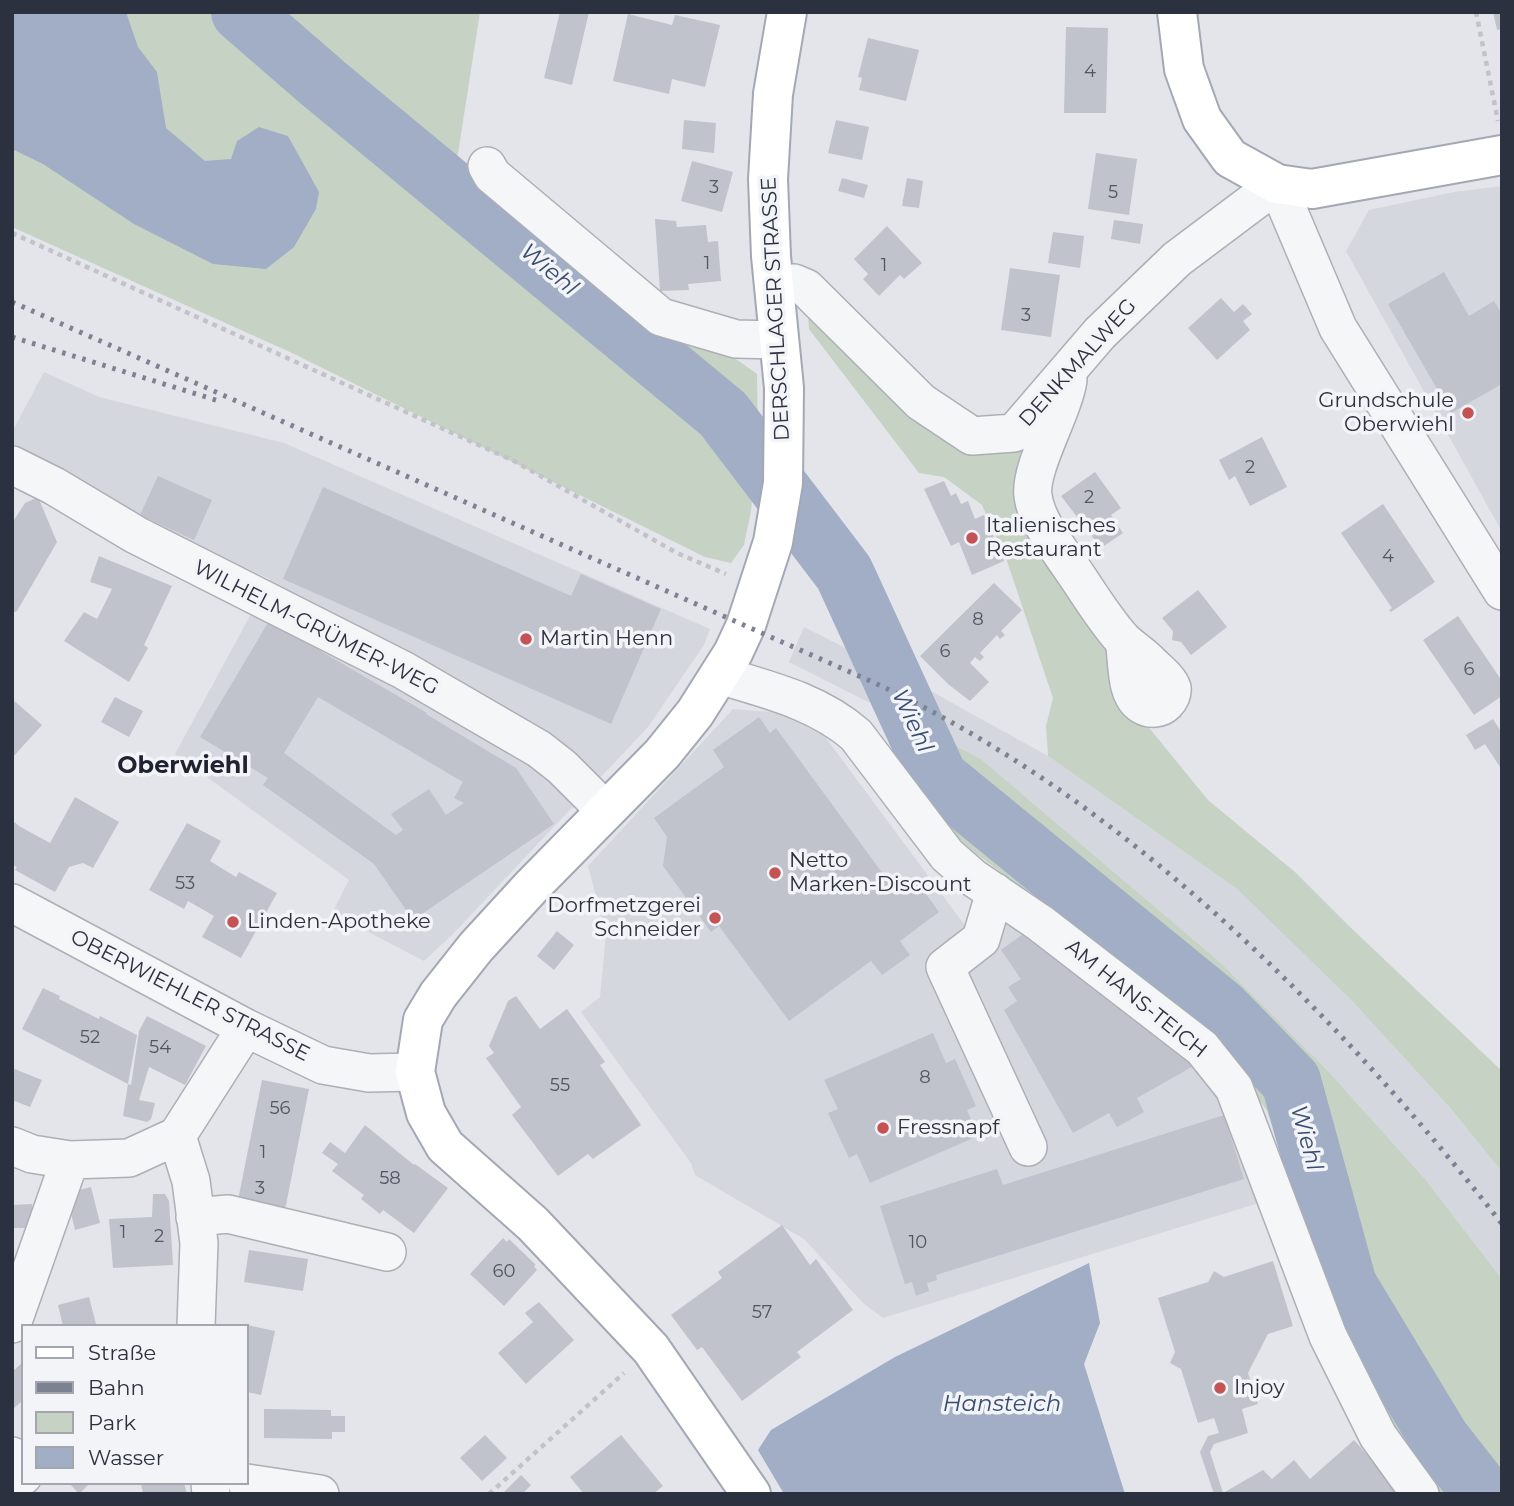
<!DOCTYPE html>
<html>
<head>
<meta charset="utf-8">
<style>
	body { margin:0 }
	#map { position:relative; width:1514px; height:1506px; overflow:hidden; background:#e3e5ea; font-family:Montserrat,sans-serif }
	canvas { display:block }
	.frame { position:absolute; inset:0; border:14px solid #2c3140; pointer-events:none }
	.legend { position:absolute; left:21px; top:1324px; width:228px; height:161px; box-sizing:border-box; background:#f2f4f7; border:2px solid #a3a6ae; margin:0; padding:9px 12px; list-style:none; font-size:21px; color:#2c3140 }
	.legend li { display:flex; align-items:center; gap:14px; height:35px }
	.legend b { width:35px; border:2px solid #a3a6ae }
</style>
</head>
<body>
<div id="map">
<canvas width="1514" height="1506"></canvas>
<div class="frame"></div>
<ul class="legend">
<li><b style="height:9px;background:#fff"></b>Straße</li>
<li><b style="height:9px;background:#7d8292"></b>Bahn</li>
<li><b style="height:19px;background:#c6d3c4"></b>Park</li>
<li><b style="height:19px;background:#a1aec6"></b>Wasser</li>
</ul>
</div>
<script>
const context = document.querySelector('canvas').getContext('2d');
context.lineJoin = 'round';
function paint(path, color) { context.fillStyle = color; context.fill(path, 'evenodd'); }
function strokePath(path, color, width, dash) { context.strokeStyle = color; context.lineWidth = width; context.lineCap = dash ? 'butt' : 'round'; context.setLineDash(dash || []); context.stroke(path); }
function write(font, color, halo, rows, align = 'center') {
  context.font = font + ' Montserrat,sans-serif'; context.lineWidth = 7; context.setLineDash([]); context.textBaseline = 'middle'; context.strokeStyle = halo; context.fillStyle = color; for (const [text, x, y, turn = 0] of rows) {
    context.save(); context.translate(x, y); context.rotate((+turn || 0) * Math.PI / 180); context.textAlign = isNaN(turn) ? turn : align; if (halo) context.strokeText(text, 0, 0); context.fillText(text, 0, 0); context.restore();
  }
}
paint(new Path2D(`
	M1502,186V532L1346,251L1369,210L1454,192Z
	M44,372L99,397L284,443L710,629L704,645L648,727L453,934L424,961L332,913L349,880L175,754L270,579L140,524L12,449V432Z
	M804,627L927,689L1048,756L1237,889L1353,1002L1451,1109L1502,1172V1279L1425,1179L1329,1072L1221,963L981,759L789,662Z
	M733,709L809,715L966,927L1001,902L1216,1071L1259,1203L883,1318L864,1304L804,1239L695,1175L691,1163L581,1012L600,997L606,934L588,866Z`), '#d5d7de');
paint(new Path2D(`
	M12,12H480L457,160L757,374L758,443L751,511L744,545L731,563L705,557L292,353L12,227Z
	M808,315L967,438L1054,397L1029,465L1106,625L1124,697L1208,800L1295,872L1349,926L1502,1071V1172L1451,1109L1353,1002L1237,889L1048,756L1046,726L1053,698L1007,561L982,505L944,477L919,473L809,329Z
	M881,707L981,759L1221,963L1329,1072L1425,1179L1502,1279V1494H1431L1371,1397L1311,1247L1267,1111L1236,1065L1201,1021L975,853L921,806Z`), '#c6d3c4');
paint(new Path2D(`
	M12,12H126L138,47L157,72L166,128L205,161L231,159L237,141L259,127L288,136L319,192L316,209L294,247L266,269L213,264L134,224L43,164L12,149Z
	M1089,1263L1100,1323L1084,1364L1125,1494H784L758,1450L771,1430L895,1357Z`), '#a1aec6');
strokePath(new Path2D(`
	M241,12L324,84L723,414L844,573L938,778L1221,1009L1291,1081L1347,1285L1440,1439L1483,1494`), '#a1aec6', 60);
paint(new Path2D(`
	M560,12H589L572,85L544,78Z
	M1493,12H1502V29L1497,30Z
	M628,14L672,25L675,15L720,25L705,87L672,79L669,94L613,81Z
	M1066,27L1108,28L1106,113H1064Z
	M868,38L919,50L906,101L859,90L862,78L858,77Z
	M684,120L716,123L714,153L682,149Z
	M836,120L869,127L862,160L828,153Z
	M1096,153L1137,159L1129,215L1088,209Z
	M692,161L733,172L722,212L681,201Z
	M842,178L868,185L864,198L838,191Z
	M907,178L923,181L919,208L902,206Z
	M655,219L676,221L677,227L706,225L708,242L718,241L721,281L688,284L689,290L660,291Z
	M1114,220L1143,224L1140,244L1111,239Z
	M887,226L922,263L904,279L900,275L879,296L863,279L868,274L854,259Z
	M1053,232L1084,236L1080,268L1048,263Z
	M1010,268L1060,275L1051,337L1001,330Z
	M1444,272L1469,316L1494,301L1502,314V384L1451,413L1388,304Z
	M1221,298L1234,312L1243,304L1252,314L1243,321L1250,330L1217,360L1188,328Z
	M1262,437L1287,487L1250,506L1235,476L1229,480L1219,460Z
	M1095,472L1121,508L1111,515L1123,533L1101,548L1061,496Z
	M158,476L212,500L194,540L140,515Z
	M944,481L951,496L956,493L961,504L968,501L975,519L984,515L1004,561L972,575L959,542L951,546L924,489Z
	M323,487L571,596L581,574L661,609L611,724L283,579Z
	M38,497L57,542L17,611L12,613V523L25,503Z
	M1383,504L1435,582L1391,612L1389,610L1392,608L1341,533Z
	M99,556L172,586L144,645L148,648L129,682L64,641L84,612L97,619L112,589L90,582Z
	M994,583L1022,610L1001,631L1005,635L1000,639L997,635L980,653L984,657L980,661L975,657L970,663L989,682L970,701L948,684L920,656Z
	M1198,590L1227,627L1191,655L1181,642L1172,640L1173,631L1162,618Z
	M1458,616L1502,681V696L1474,715L1423,640Z
	M269,621L427,713L426,714L516,768L554,824L413,920L374,864L263,785L268,778L200,737ZM318,697L463,782L454,798L464,803L446,815L429,789L391,814L403,830L396,835L284,753Z
	M115,697L143,711L129,737L101,722Z
	M12,699L42,725L12,758Z
	M759,717L770,733L776,728L897,893L915,879L939,912L900,941L910,955L882,975L871,961L789,1021L719,926L711,932L663,866L667,837L654,818L724,767L713,750Z
	M1493,719L1502,733V770L1485,744L1475,750L1466,735Z
	M75,797L119,822L93,868L83,863L69,867L55,892L15,870L17,867L12,865V820L19,826L50,843Z
	M187,823L221,841L210,861L236,877L239,872L277,893L241,958L202,937L214,916L188,901L184,909L149,890Z
	M1030,929L1197,1064L1137,1098L1144,1112L1117,1127L1109,1113L1073,1133L1004,1010L1017,1001L1008,987L1021,979L1001,950Z
	M557,931L574,945L554,970L537,956Z
	M43,988L60,996L59,999L99,1019L100,1016L137,1035L128,1084L22,1029Z
	M516,996L540,1029L567,1009L605,1062L600,1065L641,1125L593,1159L588,1154L558,1176L512,1115L521,1107L486,1058L494,1053L489,1046L508,1001Z
	M147,1016L206,1046L185,1085L149,1067L139,1100L155,1103L151,1119L147,1122L123,1116L128,1084L131,1085L139,1031Z
	M933,1033L946,1063L955,1059L976,1106L967,1110L978,1136L870,1183L857,1154L849,1158L828,1113L838,1109L824,1080Z
	M12,1068L42,1080L30,1107L12,1100Z
	M262,1080L309,1089L285,1210L238,1200Z
	M1224,1115L1244,1179L936,1275L937,1280L927,1283L929,1291L916,1296L912,1282L905,1284L880,1206L997,1169L1003,1185Z
	M365,1125L414,1165L415,1164L448,1188L414,1233L383,1210L380,1214L361,1199L364,1195L332,1171L338,1164L322,1153L330,1142L345,1153Z
	M91,1187L100,1223L75,1230L66,1193Z
	M153,1194H165L169,1201L173,1265L113,1268L109,1219L152,1217Z
	M32,1204L33,1228H12V1205Z
	M782,1225L810,1265L816,1259L853,1310L797,1352L801,1357L742,1401L702,1347L697,1350L671,1315L722,1278L718,1272Z
	M503,1238L507,1242L509,1239L536,1265L534,1266L537,1270L504,1306L470,1274Z
	M249,1250L308,1259L303,1291L244,1282Z
	M1273,1261L1293,1326L1268,1334L1248,1373L1258,1404L1242,1409L1248,1433L1214,1444L1210,1452L1223,1493L1263,1470L1272,1479L1294,1460L1310,1479L1354,1440L1402,1494H1214L1200,1452L1208,1436L1219,1433L1214,1418L1198,1423L1181,1369L1170,1363L1175,1352L1158,1298L1208,1282L1214,1271L1224,1277Z
	M89,1297L96,1324L63,1326L58,1305Z
	M539,1302L574,1340L526,1384L498,1353L533,1322L525,1313Z
	M247,1325L275,1331L261,1395L247,1392Z
	M23,1362V1400L12,1410V1372Z
	M264,1409L331,1410V1416H345V1432H332V1439L264,1438Z
	M485,1435L507,1458L482,1481L460,1458Z
	M621,1435L663,1486L653,1494H584L570,1477Z
	M521,1475L531,1485L522,1494H502Z
	M69,1483H90L79,1494Z
	M141,1483H184L187,1494H143Z`), '#c0c3cc');
const minor = new Path2D(`
	M487,166L492,175L661,317L736,339L778,340
	M774,285L794,283L806,288L921,402L972,436L1014,433L1100,333L1177,259L1277,184L1338,328L1502,591
	M1068,380C1063,413 1029,468 1033,496C1036,520 1057,547 1070,566C1087,590 1103,618 1123,640C1131,648 1143,655 1151,664C1158,671 1169,679 1172,688C1173,693 1170,699 1166,703C1160,709 1150,710 1142,705C1124,694 1128,659 1124,641
	M12,465L54,486L136,535L403,670L539,749L562,767L606,811
	M719,675C768,690 817,701 856,735L947,855L972,877L1040,923L1202,1048L1234,1088L1328,1336L1378,1436L1420,1494
	M995,892L981,939L945,967L1028,1147
	M12,903L246,1028L323,1065L369,1073L415,1072
	M177,1136L191,1181L199,1243L196,1326
	M12,1146L32,1154L70,1160L129,1158L177,1136L246,1028
	M195,1217L228,1214L387,1252
	M12,1324L70,1160
	M12,1456L23,1476
	M210,1483L211,1494
	M247,1483L320,1494`);
const major = new Path2D(`
	M1177,12L1184,69L1202,119L1230,158L1277,184L1312,189L1502,155
	M751,1494L651,1349L533,1224L445,1146L426,1113L415,1072L423,1020L438,995L476,947L532,886L662,754L695,713L733,653L746,625L773,542L783,483L784,388L771,256L768,179L773,94L787,12`);
strokePath(minor, '#acafb7', 40);
strokePath(major, '#a3a8b4', 42);
strokePath(new Path2D(`
	M1476,12L1498,121
	M12,233L514,461L677,553L726,574
	M489,1494L624,1373`), '#c1c3c8', 4.5, [5, 5]);
strokePath(minor, '#f5f6f8', 37);
strokePath(major, '#fff', 38);
strokePath(new Path2D(`
	M12,302L875,683C1122,798 1336,1011 1502,1224
	M12,337L219,401`), '#7d8292', 5, [3.5, 7]);
for (const [x, y, r, color] of [
	[1468,413,7,"#c45355"],
	[972,538,7,"#c45355"],
	[526,639,7,"#c45355"],
	[775,873,7,"#c45355"],
	[715,918,7,"#c45355"],
	[233,922,7,"#c45355"],
	[883,1128,7,"#c45355"],
	[1220,1388,7,"#c45355"]
]) { const dot = new Path2D(); dot.arc(x, y, r, 0, 2 * Math.PI); context.fillStyle = color; context.fill(dot); strokePath(dot, '#f2f4f7', 2.5); }
write('18px', '#515663', null, [
	["4",1090,72],
	["3",714,188],
	["5",1113,193],
	["1",707,264],
	["1",884,266],
	["3",1026,316],
	["2",1250,468],
	["2",1089,498],
	["4",1388,557],
	["8",978,620],
	["6",945,652],
	["6",1469,670],
	["53",185,884],
	["52",90,1038],
	["54",160,1048],
	["8",925,1078],
	["55",560,1086],
	["56",280,1109],
	["1",263,1153],
	["58",390,1179],
	["3",260,1189],
	["1",123,1233],
	["2",159,1237],
	["10",918,1243],
	["60",504,1272],
	["57",762,1313]
]);
write('21px', '#2c3140', '#f2f4f7', [
	["DERSCHLAGER STRASSE",776,309,-93],
	["DENKMALWEG",1078,363,-48],
	["WILHELM-GRÜMER-WEG",316,628,27],
	["OBERWIEHLER STRASSE",190,996,27],
	["AM HANS-TEICH",1136,999,39]
]);
write('21px', '#2c3140', '#f2f4f7', [
	["Grundschule",1454,401,"right"],
	["Oberwiehl",1454,425,"right"],
	["Italienisches",986,526],
	["Restaurant",986,550],
	["Martin Henn",540,639],
	["Netto",789,861],
	["Marken-Discount",789,885],
	["Dorfmetzgerei",701,906,"right"],
	["Schneider",701,930,"right"],
	["Linden-Apotheke",247,922],
	["Fressnapf",897,1128],
	["Injoy",1234,1388]
], 'left');
write('italic 23px', '#394b71', '#f2f4f7', [
	["Wiehl",549,270,40],
	["Wiehl",912,721,65],
	["Wiehl",1306,1138,75],
	["Hansteich",1002,1404]
]);
write('bold 24px', '#1e2231', '#f2f4f7', [
	["Oberwiehl",183,766]
]);
</script>
</body>
</html>
